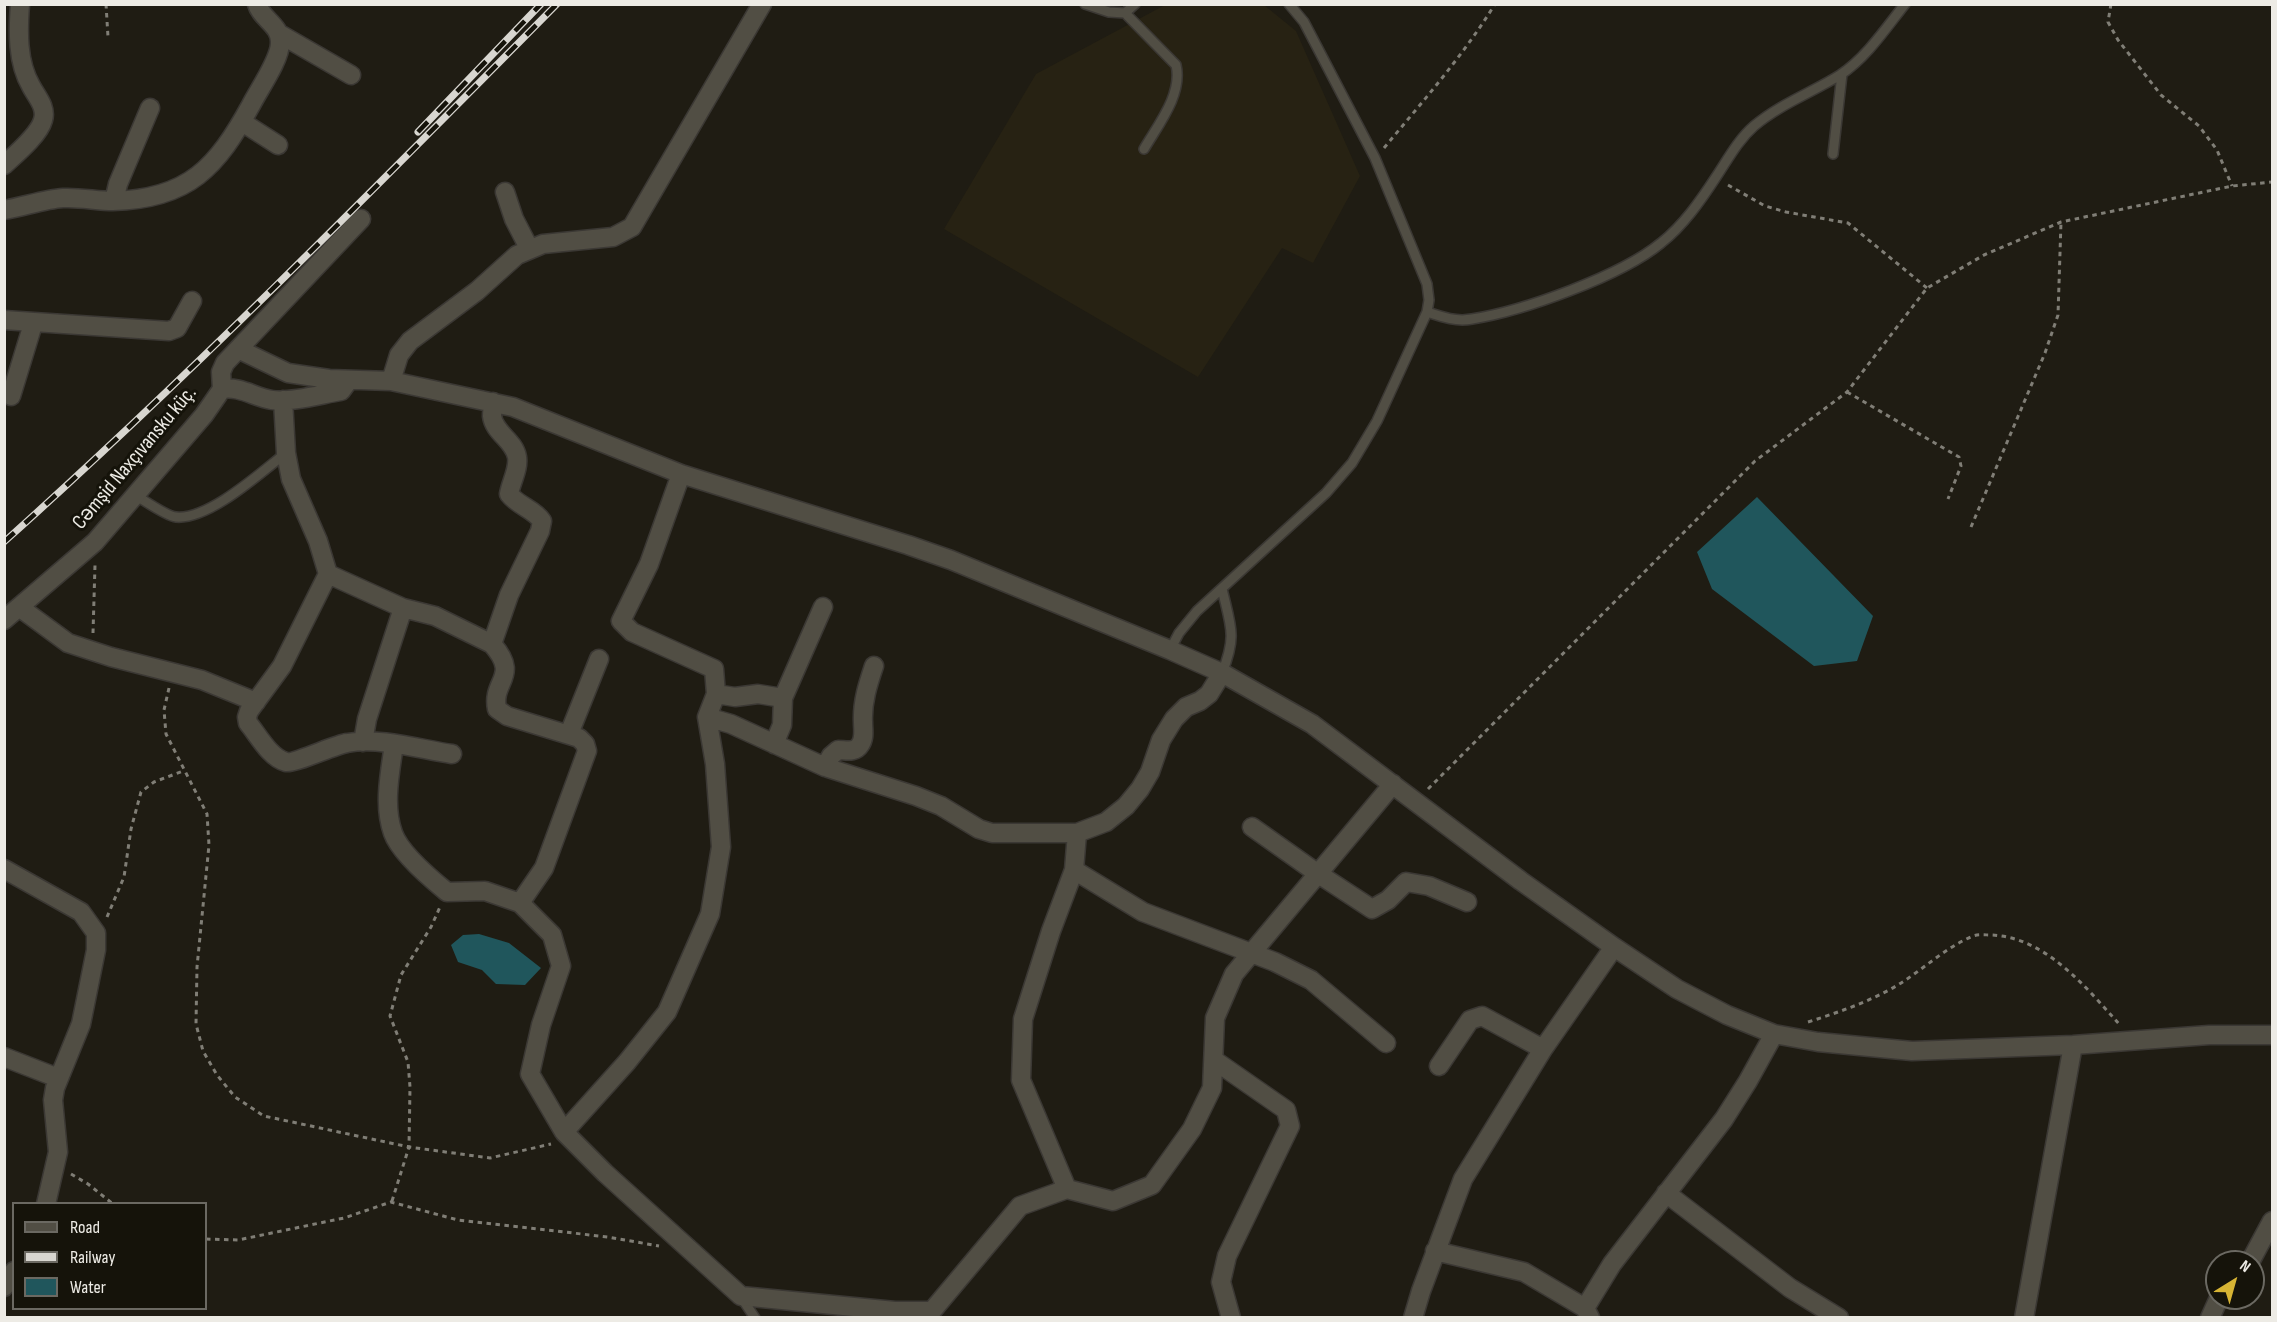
<!DOCTYPE html>
<html>
<head>
<meta charset="utf-8">
<style>
	body { margin:0 }
	#map { position:relative; width:2277px; height:1322px; overflow:hidden; background:#1f1c13; font-family:"Sofia Sans Condensed",sans-serif }
	canvas { display:block }
	.frame { position:absolute; inset:0; border:6px solid #edebe5; pointer-events:none }
	.legend { position:absolute; left:12px; top:1202px; width:195px; height:108px; box-sizing:border-box; background:#15130a; border:2px solid #6b6962; margin:0; padding:8px 10px; list-style:none; font-size:18px; color:#edebe5 }
	.legend li { display:flex; align-items:center; gap:12px; height:30px }
	.legend b { width:30px; border:2px solid #6b6962 }
	.north { position:absolute; left:2205px; top:1250px; width:60px; height:60px; box-sizing:border-box; background:#15130a; border:2px solid #6b6962; border-radius:50%; rotate:37deg; font-size:16px; font-weight:700; line-height:24px; text-align:center; color:#edebe5 }
	.north::after { content:''; display:block; margin:auto; width:21px; height:27px; background:#d7b434; clip-path:polygon(50% 0,100% 100%,50% 72%,0 100%) }
</style>
</head>
<body>
<div id="map">
<canvas width="2277" height="1322"></canvas>
<div class="frame"></div>
<ul class="legend">
<li><b style="height:8px;background:#514e44"></b>Road</li>
<li><b style="height:8px;background:#d8d6d0"></b>Railway</li>
<li><b style="height:16px;background:#20565c"></b>Water</li>
</ul>
<div class="north">N</div>
</div>
<script>
const context = document.querySelector('canvas').getContext('2d');
context.lineJoin = 'round';
function paint(path, color) { context.fillStyle = color; context.fill(path, 'evenodd'); }
function strokePath(path, color, width, dash) { context.strokeStyle = color; context.lineWidth = width; context.lineCap = dash ? 'butt' : 'round'; context.setLineDash(dash || []); context.stroke(path); }
function write(font, color, halo, rows, align = 'center') {
  context.font = font + ' "Sofia Sans Condensed",sans-serif'; context.lineWidth = 6; context.setLineDash([]); context.textBaseline = 'middle'; context.strokeStyle = halo; context.fillStyle = color; for (const [text, x, y, turn = 0] of rows) {
    context.save(); context.translate(x, y); context.rotate((+turn || 0) * Math.PI / 180); context.textAlign = isNaN(turn) ? turn : align; if (halo) context.strokeText(text, 0, 0); context.fillText(text, 0, 0); context.restore();
  }
}
paint(new Path2D(`
	M1165,5H1264L1296,31L1360,176L1313,263L1282,248L1198,377L944,229L1036,74Z`), '#272213');
paint(new Path2D(`
	M1757,497L1873,616L1857,661L1814,666L1712,589L1697,552Z
	M479,934L509,943L541,968L525,985L496,984L482,970L458,962L451,945L463,935Z`), '#20565c');
const lane = new Path2D(`
	M1085,4L1109,12L1125,13L1135,4
	M1125,13L1176,65C1183,94 1158,125 1144,149
	M1833,154L1842,74
	M1427,312C1442,317 1456,322 1472,319C1523,311 1621,276 1661,243C1683,226 1701,200 1716,177C1728,159 1738,140 1754,126C1780,104 1813,92 1840,75C1866,58 1886,28 1905,4
	M135,495C144,500 166,516 176,517C209,520 260,473 286,453
	M1222,589C1231,627 1237,636 1222,673
	M1170,650L1179,633L1197,611L1326,493L1352,463L1377,421L1427,312L1429,300L1427,284L1375,158L1304,22L1289,4
	M741,1297L755,1318`);
const street = new Path2D(`
	M278,33L351,75
	M242,122L278,145
	M4,165C16,154 39,135 43,120C47,107 36,96 31,86C17,62 18,31 20,4
	M505,192L514,219L529,248
	M114,201L118,184L150,108
	M4,210C23,207 45,199 63,198C80,197 97,201 113,201C189,199 217,167 251,105C259,89 280,60 280,43C281,25 261,19 257,4
	M4,320L169,331L177,328L192,301
	M238,349L288,373L329,379L391,381L513,407L681,474L908,545L951,560L1170,650L1222,673L1312,724L1521,881L1614,947L1677,989L1727,1015L1774,1034L1818,1042L1912,1051L2073,1045L2209,1035H2272
	M391,381L399,355L410,341L477,291L517,255L543,244L613,237L632,227L762,4
	M222,389L221,372L225,363L361,219
	M11,396L33,324
	M283,400L286,453L291,479L318,541L328,574L282,666L249,711L247,717L248,723C258,735 270,758 286,762C294,764 334,745 347,743C380,737 419,749 452,754
	M493,402C493,406 492,412 492,416C494,433 514,440 517,457C519,469 511,482 509,494C518,506 534,509 542,521L540,531L509,595L492,644C521,677 491,680 497,709L507,716L579,738L585,744L587,751L544,868L520,903
	M328,574L403,608L435,616L492,644
	M19,607L68,643L111,657L202,680L256,702
	M4,620L95,542L204,415L222,389C240,386 254,397 272,400C290,403 322,394 341,391L349,380
	M716,694L735,697L758,694L783,698
	M707,717L731,724L825,767L916,796L941,806L979,829L992,833H1077L1106,822L1126,806L1140,789L1150,772L1161,740L1174,719L1186,707L1200,701L1209,694L1222,673
	M569,734L599,659
	M363,742L367,719L403,608
	M394,744C390,773 383,805 393,833C400,853 431,879 447,892L485,891L520,903L552,935L561,966L541,1025L530,1074L564,1132L627,1062L667,1012L710,914L721,847L715,764L707,717L716,694L714,669L632,632L621,621L649,564L681,474
	M774,744L782,725L783,698L823,607
	M825,767L831,756L838,750C846,750 855,753 860,745C865,738 863,730 863,722C862,702 868,684 874,666
	M1252,827L1317,873L1372,909L1388,900L1406,882L1429,886L1467,902
	M4,869L81,912L96,933V950L81,1024L55,1088L53,1100L58,1152L46,1204
	M1074,870L1143,912L1275,962L1311,980L1386,1043
	M4,1057L58,1078
	M1214,1060L1286,1110L1290,1126L1227,1256L1221,1282L1231,1318
	M1439,1066L1470,1020L1482,1016L1543,1049
	M564,1132L605,1173L741,1296L895,1311H932L1020,1206L1067,1189L1113,1201L1152,1185L1192,1129L1212,1088L1215,1018L1234,974L1393,784
	M1067,1189L1021,1080L1023,1019L1051,931L1074,870L1077,833
	M1666,1193L1790,1288L1839,1318
	M1435,1251L1524,1272L1585,1308L1590,1318
	M2250,1262L2272,1221
	M4,1287L14,1271
	M1585,1308L1612,1264L1724,1119L1748,1081L1774,1034
	M1413,1318L1421,1291L1463,1179L1543,1049L1614,947
	M2024,1318L2073,1045
	M2210,1318L2219,1298`);
strokePath(lane, '#3b3834', 12);
strokePath(street, '#3b3834', 21);
strokePath(new Path2D(`
	M106,4L108,37
	M2111,4L2108,22L2118,40L2161,95L2199,126L2217,150L2232,186
	M1384,148C1423,101 1463,56 1495,4
	M1728,185L1765,206L1786,212L1848,223L1927,288
	M1847,392L1959,457L1961,466L1948,499
	M1971,527L2045,353L2058,315L2061,222
	M93,633L95,565
	M169,688L164,710L166,734L207,814L209,845L197,967L196,1024L203,1051L217,1075L235,1097L264,1116L409,1147L490,1158L551,1144
	M1428,789L1755,461L1847,392L1927,288L1984,255L2061,222L2232,186L2272,182
	M107,917L124,877L131,829L141,792L154,782L183,771
	M1808,1022C1836,1013 1863,1004 1889,990C1919,974 1942,949 1973,936C1979,934 1985,935 1991,935C2045,937 2085,986 2119,1024
	M71,1174L88,1184L113,1204
	M392,1201L409,1147L410,1087L408,1062L390,1016L401,975L431,927L440,907
	M206,1239L238,1240L344,1218L391,1202L458,1220L608,1237L659,1246`), '#807e76', 3, [4.5, 4.5]);
strokePath(lane, '#514e44', 9);
strokePath(street, '#514e44', 18);
const rail = new Path2D(`
	M418,132L541,4
	M4,542C196,370 376,187 557,4`);
strokePath(rail, '#d8d6d0', 7);
strokePath(rail, '#15130a', 4.5, [14]);
write('21px', '#edebe5', '#15130a', [
	["Cəmşid Naxçıvansku küç.",135,458,-50]
]);
</script>
</body>
</html>
